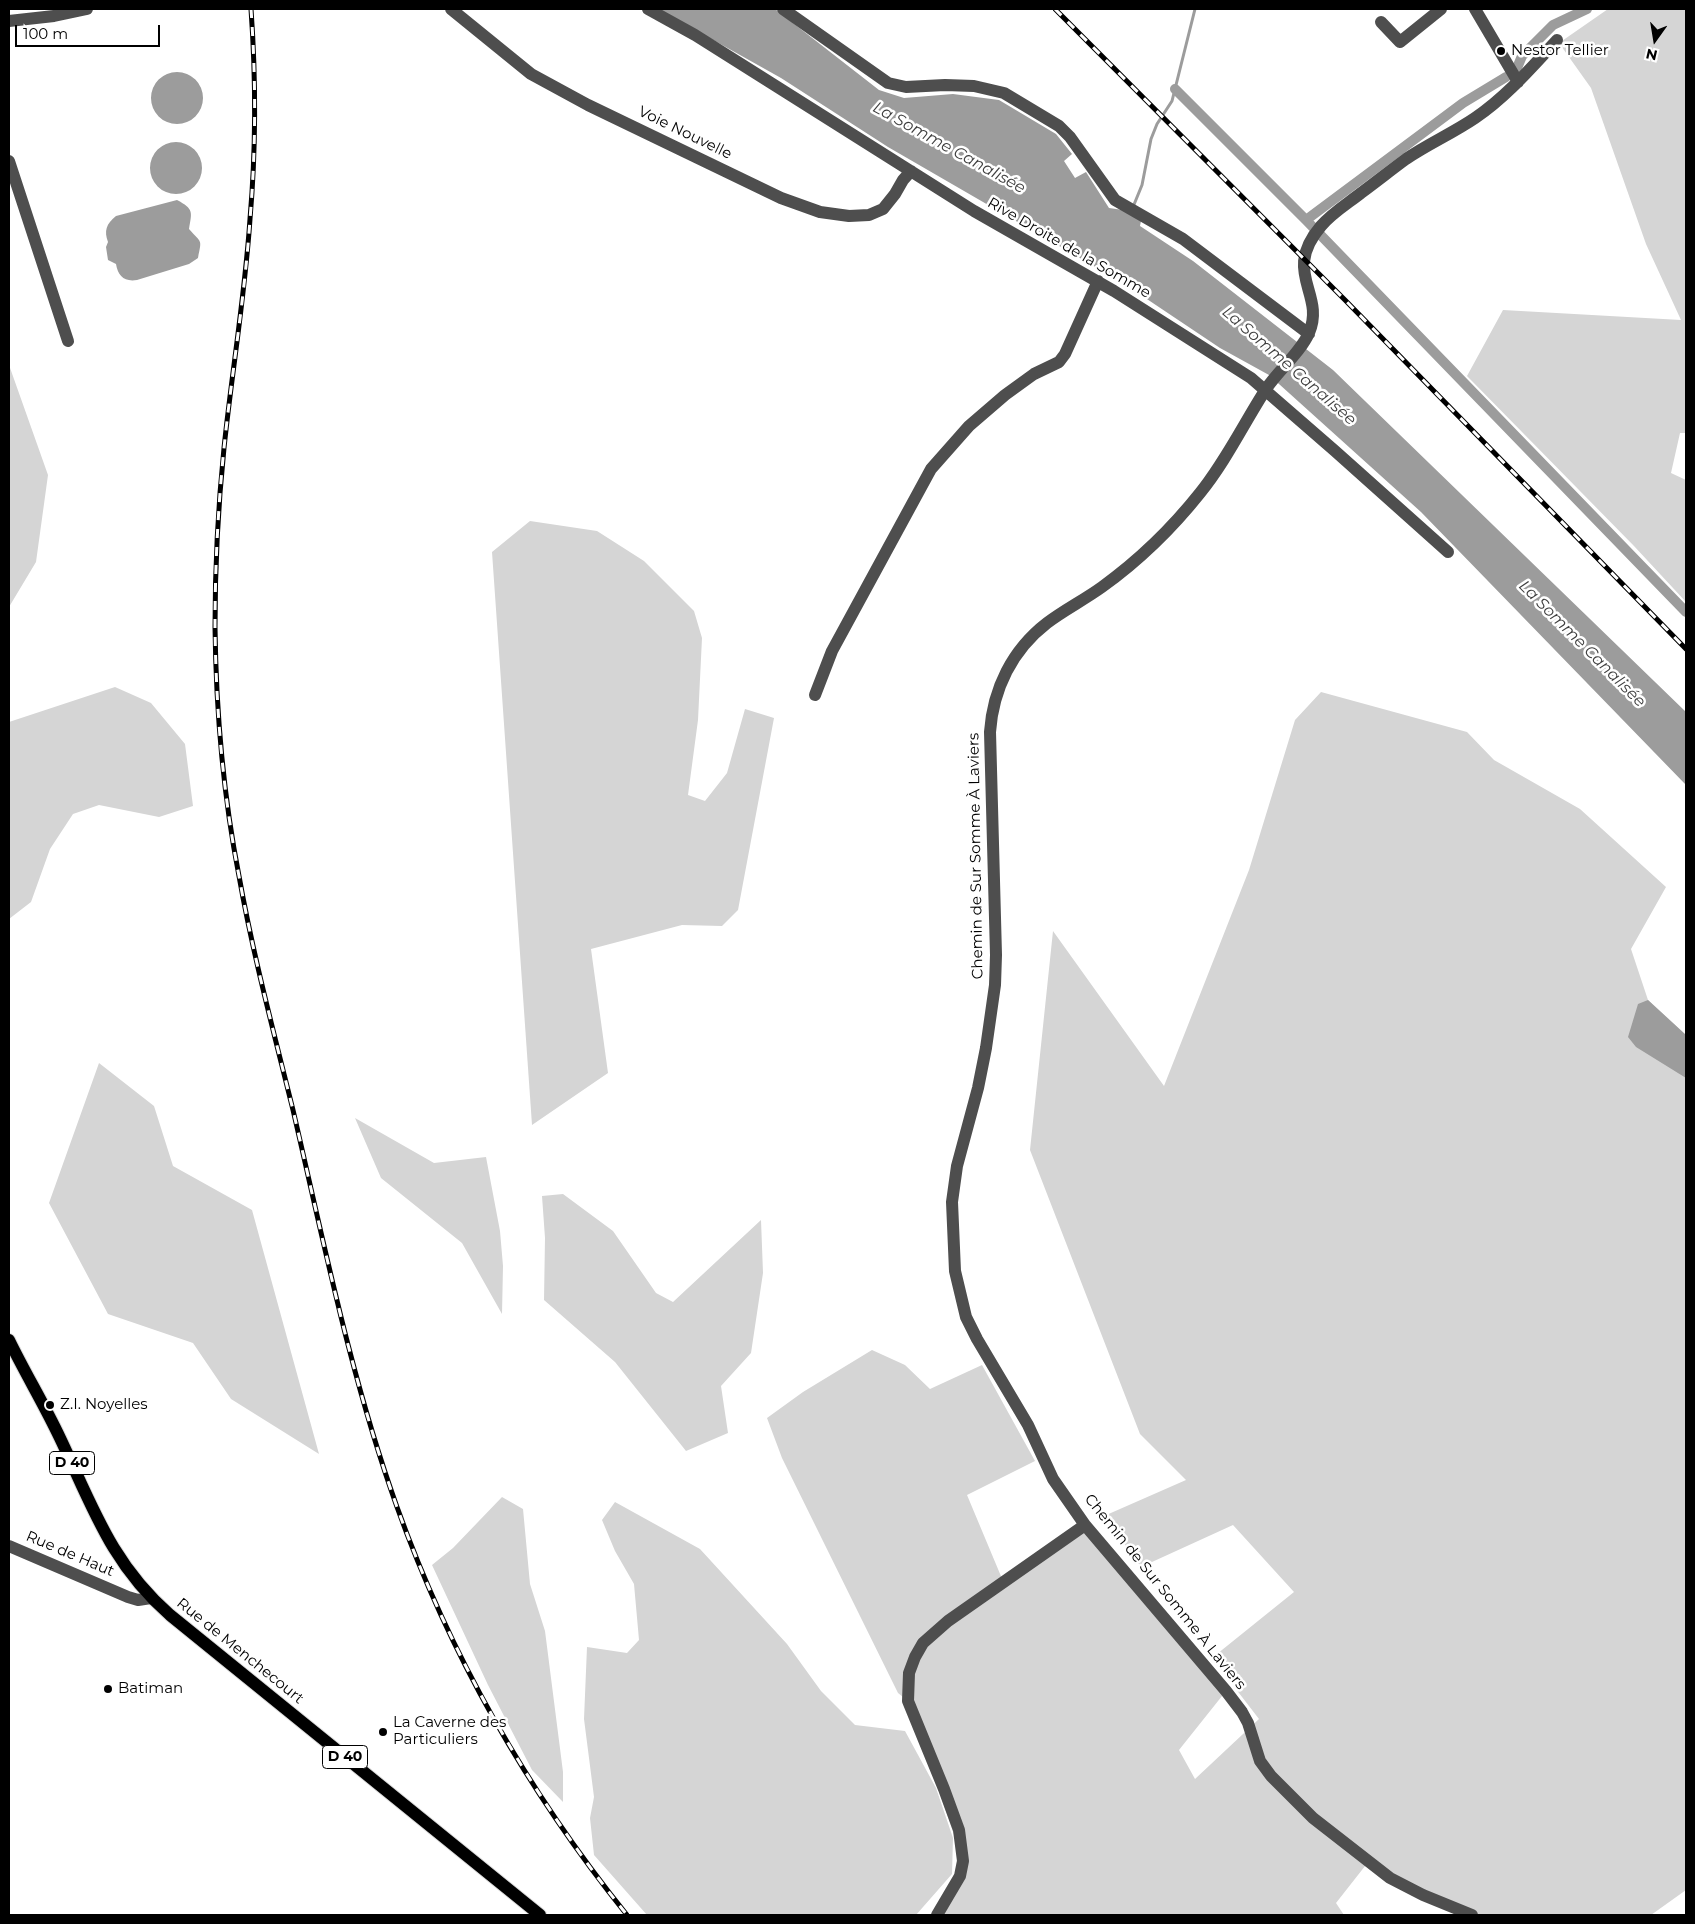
<!DOCTYPE html>
<html>
<head>
<meta charset="utf-8">
<style>
	body { margin:0 }
	#map { position:relative; width:1695px; height:1924px; overflow:hidden; background:#fff; font-family:Montserrat,sans-serif }
	canvas { display:block }
	.frame { position:absolute; inset:0; border:10px solid #000; pointer-events:none }
	.north { position:absolute; left:1630px; top:15px; width:50px; height:50px; -webkit-text-stroke:4px #fff; paint-order:stroke; rotate:193deg; font-size:14px; font-weight:700; line-height:20px; text-align:center; color:#000 }
	.north::after { content:''; display:block; margin:auto; width:18px; height:22px; background:#000; clip-path:polygon(50% 0,100% 100%,50% 72%,0 100%) }
	.scale { position:absolute; left:15px; top:25px; width:145px; height:22px; box-sizing:border-box; border:2px solid #000; border-top:0; padding-left:6px; font-size:15px; line-height:18px; white-space:nowrap; color:#000; -webkit-text-stroke:4px #fff; paint-order:stroke }
</style>
</head>
<body>
<div id="map">
<canvas width="1695" height="1924"></canvas>
<div class="frame"></div>
<div class="north">N</div>
<div class="scale">100 m</div>
</div>
<script>
const context = document.querySelector('canvas').getContext('2d');
context.lineJoin = 'round';
function paint(path, color) { context.fillStyle = color; context.fill(path, 'evenodd'); }
function strokePath(path, color, width, dash) { context.strokeStyle = color; context.lineWidth = width; context.lineCap = dash ? 'butt' : 'round'; context.setLineDash(dash || []); context.stroke(path); }
function write(font, color, halo, rows, align = 'center') {
  context.font = font + ' Montserrat,sans-serif'; context.lineWidth = 5; context.setLineDash([]); context.textBaseline = 'middle'; context.strokeStyle = halo; context.fillStyle = color; for (const [text, x, y, turn = 0] of rows) {
    context.save(); context.translate(x, y); context.rotate((+turn || 0) * Math.PI / 180); context.textAlign = isNaN(turn) ? turn : align; if (halo) context.strokeText(text, 0, 0); context.fillText(text, 0, 0); context.restore();
  }
}
paint(new Path2D(`
	M1608,9H1686V433H1680L1671,473L1686,480V602L1634,546L1467,376L1503,310L1681,320L1646,244L1591,88L1559,43Z
	M9,365L48,475L36,562L9,607Z
	M530,521L597,531L644,561L694,611L702,638L698,720L688,795L705,801L727,773L745,709L774,718L738,910L722,926L682,925L591,949L608,1073L532,1125L492,552Z
	M115,687L151,703L185,744L193,806L159,817L99,805L73,814L50,849L31,902L9,919V722Z
	M1321,692L1467,732L1494,760L1580,809L1666,887L1631,949L1648,1000L1686,1035V1890L1651,1915H1472L1369,1861L1336,1903L1344,1915H936L963,1861L908,1701L898,1693L782,1458L767,1418L803,1392L872,1350L905,1365L930,1389L982,1365L1035,1461L967,1495L1003,1581L1085,1525L1226,1691L1179,1750L1195,1779L1259,1719L1212,1658L1294,1592L1233,1525L1141,1567L1104,1516L1186,1480L1140,1434L1030,1150L1053,931L1164,1086L1249,870L1295,720Z
	M99,1063L154,1106L173,1166L252,1210L319,1454L231,1399L193,1343L108,1314L49,1203Z
	M355,1118L434,1163L486,1157L500,1231L503,1266L502,1314L462,1243L381,1178Z
	M563,1194L613,1231L656,1293L673,1302L761,1220L763,1273L751,1353L721,1386L728,1433L686,1451L615,1362L544,1300L545,1238L542,1196Z
	M502,1497L523,1509L530,1584L545,1631L563,1772V1802L532,1770L488,1685L432,1565L453,1548Z
	M615,1502L700,1549L787,1644L821,1691L855,1725L905,1731L936,1788L953,1838L952,1874L916,1915H647L594,1855L590,1818L594,1797L584,1719L587,1647L627,1653L639,1640L634,1584L615,1551L602,1520Z`), '#d5d5d5');
paint(new Path2D(`
	M658,9H775L879,90L904,98L953,94L999,100L1056,134L1072,154L1064,161L1075,178L1086,172L1109,208L1123,210L1141,221L1140,226L1193,261L1333,370L1686,712V785L1421,512L1269,375L1220,348L1123,283L888,147L781,78Z
	M151 98a26 26 0 1 1 52 0a26 26 0 1 1-52 0Z
	M150 168a26 26 0 1 1 52 0a26 26 0 1 1-52 0Z
	M177,200C194,209 192,212 189,229C202,244 202,238 198,258L189,264L137,280C124,282 118,276 116,264L108,260L106,247L108,242C104,231 106,224 116,216Z
	M1648,1000L1686,1035V1078L1636,1047L1628,1037L1638,1004Z`), '#9c9c9c');
strokePath(new Path2D(`
	M1133,207L1142,185L1151,139L1157,124L1172,101L1195,9`), '#9c9c9c', 3);
strokePath(new Path2D(`
	M1517,68L1522,56L1553,25L1587,9
	M1175,89L1306,220L1686,612
	M1306,220L1463,103L1506,77`), '#9c9c9c', 10);
const major = new Path2D(`
	M9,1340C25,1373 44,1404 60,1438C92,1505 111,1564 170,1615L540,1915`);
strokePath(major, '#dbdbdb', 14);
strokePath(new Path2D(`
	M451,9L531,74L588,105L781,198L820,212L849,216L869,215L883,209L895,194L903,180L911,171
	M648,9L695,35L974,211L1114,291L1251,378L1335,451L1448,552
	M783,9L888,83L906,87L945,85L974,86L1004,93L1059,126L1070,137L1115,200L1183,239L1309,334
	M1475,9L1518,82
	M9,21L54,16L87,9
	M1381,22L1400,42L1441,9
	M9,161L68,341
	M815,695L832,651L931,469L969,426L1005,395L1034,374L1059,362L1065,354L1098,281
	M9,1546L128,1597L138,1600L151,1598
	M937,1915L960,1876L963,1861L959,1830L944,1789L908,1701L909,1673L915,1657L923,1643L948,1621L1085,1525
	M1472,1915L1423,1895L1390,1878L1313,1818L1271,1776L1260,1761L1248,1723L1242,1712L1226,1691L1085,1525L1053,1479L1028,1425L977,1339L966,1317L955,1271L952,1202L957,1166L978,1088L986,1048L995,985L996,955L990,732C993,689 1012,650 1047,623C1064,610 1084,600 1102,587C1138,561 1173,527 1200,493C1226,461 1244,423 1266,389C1278,371 1300,353 1309,333C1326,293 1281,273 1321,226C1332,213 1347,204 1361,193C1376,182 1391,170 1406,159C1428,144 1453,133 1475,118C1506,97 1531,68 1557,40`), '#4e4e4e', 12);
strokePath(major, '#000', 12);
const rail = new Path2D(`
	M251,9C256,79 256,149 250,219C245,295 232,371 224,448C218,507 215,567 215,627C216,711 223,794 239,876C253,955 274,1033 293,1110C324,1243 351,1379 397,1507C450,1655 529,1793 627,1915
	M1055,9L1345,300L1686,649`);
strokePath(rail, '#000', 5);
strokePath(rail, '#fff', 3, [9]);
for (const [x, y, r, color] of [
	[1501,51,5,"#000"],
	[50,1405,5,"#000"],
	[108,1689,5,"#000"],
	[383,1732,5,"#000"]
]) { const dot = new Path2D(); dot.arc(x, y, r, 0, 2 * Math.PI); context.fillStyle = color; context.fill(dot); strokePath(dot, '#fff', 2); }
for (const [x, y, w] of [
	[72,1463,45],
	[345,1757,45]
]) { const box = new Path2D(); box.roundRect(x - w / 2, y - 11.5, w, 23, 4); context.fillStyle = '#fff'; context.fill(box); strokePath(box, '#000', 1); }
write('bold 14px', '#000', null, [
	["D 40",72,1463],
	["D 40",345,1757]
]);
write('15px', '#000', '#fff', [
	["Nestor Tellier",1511,51],
	["Z.I. Noyelles",60,1405],
	["Batiman",118,1689],
	["La Caverne des",393,1723],
	["Particuliers",393,1740]
], 'left');
write('15px', '#000', '#fff', [
	["Voie Nouvelle",685,133,26],
	["Rive Droite de la Somme",1069,248,30],
	["Chemin de Sur Somme À Laviers",976,856,-91],
	["Rue de Haut",70,1554,23],
	["Chemin de Sur Somme À Laviers",1165,1592,51],
	["Rue de Menchecourt",240,1651,39]
]);
write('italic 16px', '#3d3d3d', '#fff', [
	["La Somme Canalisée",949,148,29],
	["La Somme Canalisée",1289,366,41],
	["La Somme Canalisée",1582,644,45]
]);
</script>
</body>
</html>
